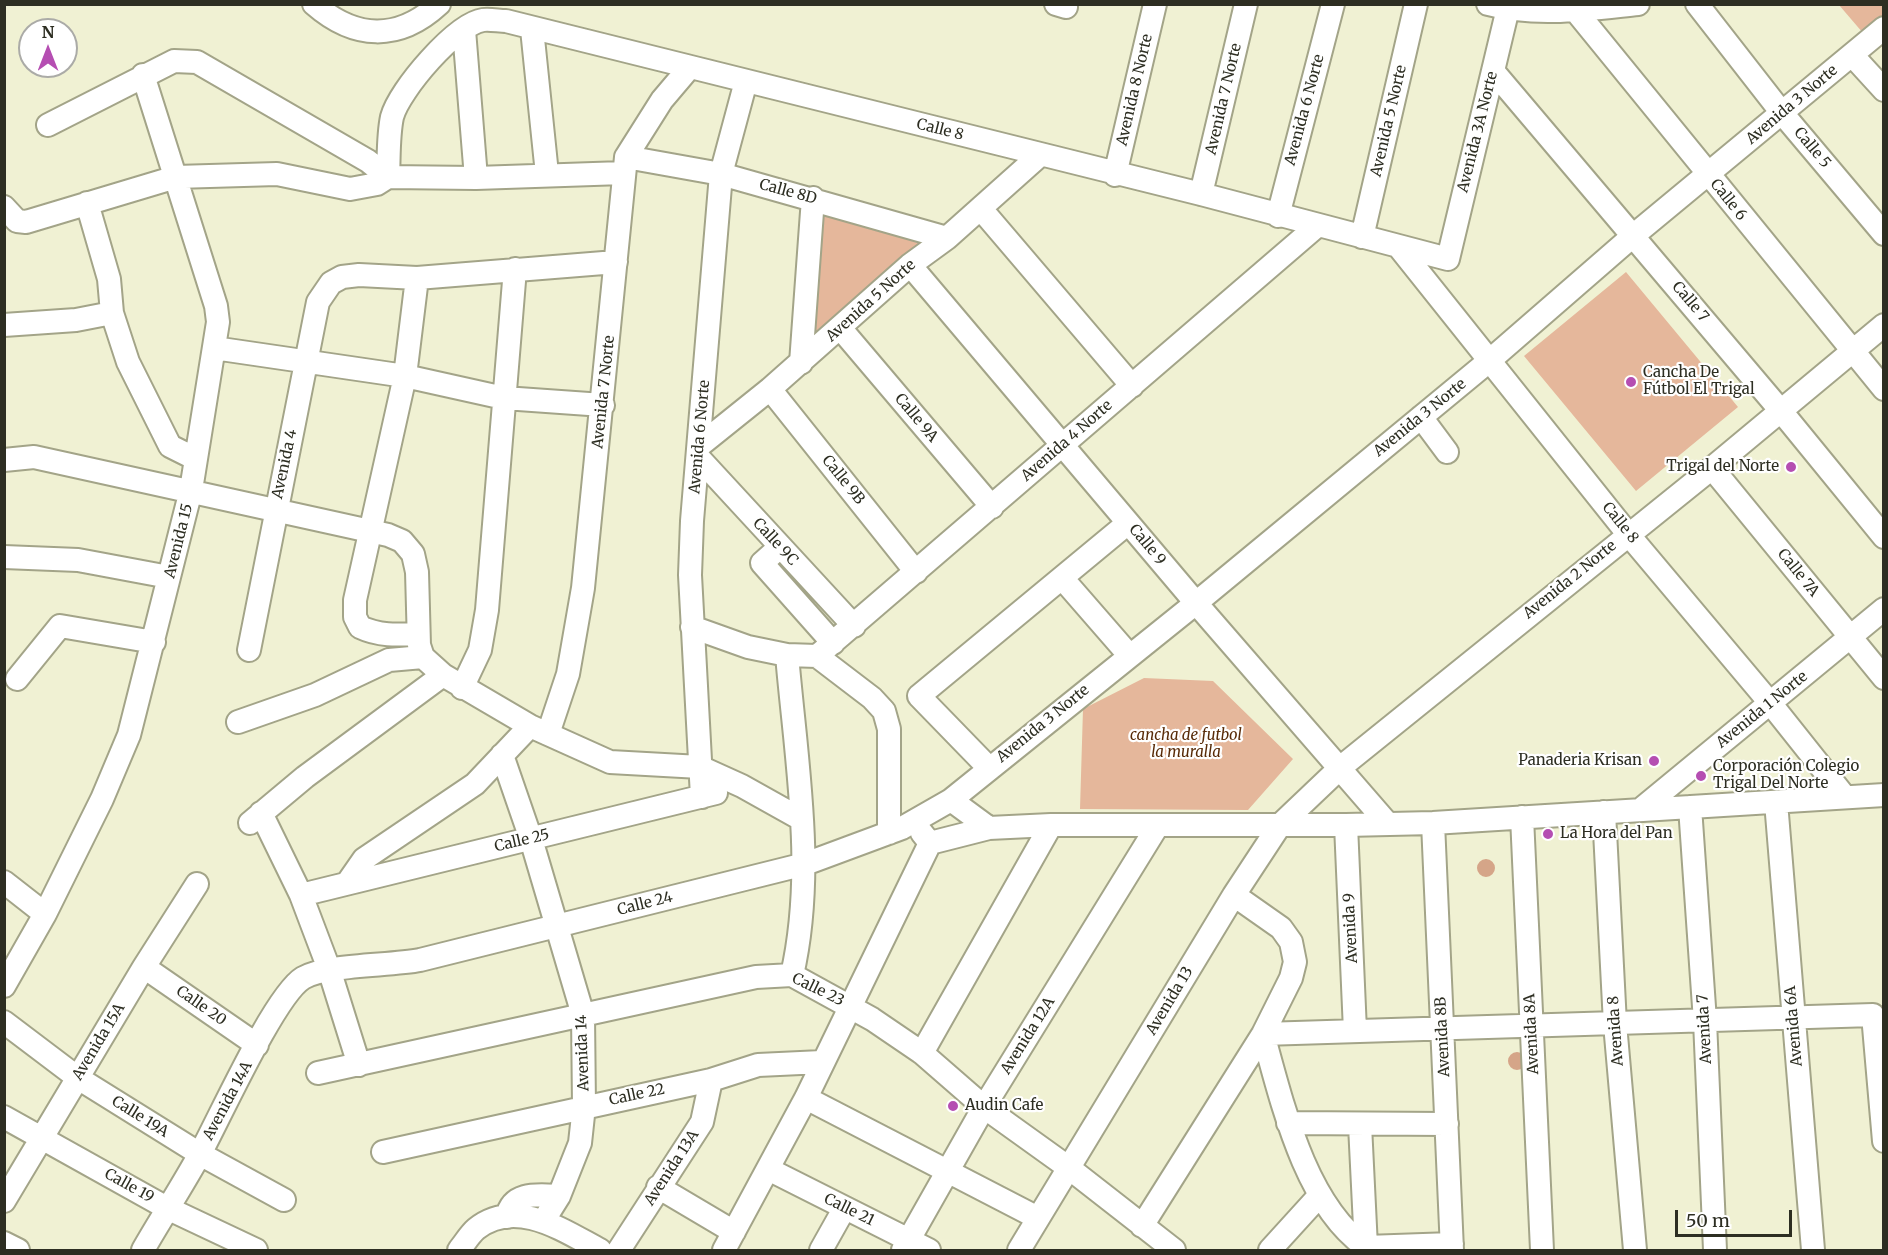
<!DOCTYPE html>
<html>
<head>
<meta charset="utf-8">
<style>
	body { margin:0 }
	#map { position:relative; width:1888px; height:1255px; overflow:hidden; background:#f0f1d3; font-family:Merriweather,serif }
	canvas { display:block }
	.frame { position:absolute; inset:0; border:6px solid #2d2e22; pointer-events:none }
	.north { position:absolute; left:18px; top:18px; width:60px; height:60px; box-sizing:border-box; background:#fff; border:2px solid #ababa7; border-radius:50%; rotate:0deg; font-size:16px; font-weight:700; line-height:24px; text-align:center; color:#2d2e22 }
	.north::after { content:''; display:block; margin:auto; width:21px; height:27px; background:#b54eb2; clip-path:polygon(50% 0,100% 100%,50% 72%,0 100%) }
	.scale { position:absolute; left:1675px; top:1210px; width:117px; height:27px; box-sizing:border-box; border:3px solid #2d2e22; border-top:0; padding-left:8px; font-size:18px; line-height:21px; white-space:nowrap; color:#2d2e22; -webkit-text-stroke:4px #fff; paint-order:stroke }
</style>
</head>
<body>
<div id="map">
<canvas width="1888" height="1255"></canvas>
<div class="frame"></div>
<div class="north">N</div>
<div class="scale">50 m</div>
</div>
<script>
const context = document.querySelector('canvas').getContext('2d');
context.lineJoin = 'round';
function paint(path, color) { context.fillStyle = color; context.fill(path, 'evenodd'); }
function strokePath(path, color, width, dash) { context.strokeStyle = color; context.lineWidth = width; context.lineCap = dash ? 'butt' : 'round'; context.setLineDash(dash || []); context.stroke(path); }
function write(font, color, halo, rows, align = 'center') {
  context.font = font + ' Merriweather,serif'; context.lineWidth = 4.5; context.setLineDash([]); context.textBaseline = 'middle'; context.strokeStyle = halo; context.fillStyle = color; for (const [text, x, y, turn = 0] of rows) {
    context.save(); context.translate(x, y); context.rotate((+turn || 0) * Math.PI / 180); context.textAlign = isNaN(turn) ? turn : align; if (halo) context.strokeText(text, 0, 0); context.fillText(text, 0, 0); context.restore();
  }
}
paint(new Path2D(`
	M1839,5H1883V19L1863,33Z
	M819,207L928,240L808,351Z
	M1626,272L1738,407L1636,491L1524,356Z
	M1144,678L1213,681L1293,759L1248,810L1080,809L1083,709Z`), '#e5b79b');
paint(new Path2D(`
	M1477 868a9 9 0 1 1 18 0a9 9 0 1 1-18 0Z
	M1508 1061a9 9 0 1 1 18 0a9 9 0 1 1-18 0Z`), '#d5a588');
const minor = new Path2D(`
	M314,4C354,39 398,42 439,4
	M1056,4L1066,7
	M1488,4C1536,17 1589,9 1638,4
	M1697,4L1782,113L1884,234
	M1575,10L1884,389
	M532,29L547,174
	M464,30L476,178
	M1852,55L1884,90
	M1493,71L1781,411L1884,537
	M48,125L174,61L197,62L368,161L388,177
	M626,157L721,174L947,238
	M1115,175L1155,4
	M388,177C389,157 388,136 392,117C399,90 456,24 483,20C490,19 499,21 506,21L1201,194L1448,259L1509,4
	M1201,194L1246,4
	M87,203L109,279L112,313L128,362L170,446L196,459
	M4,207L17,221L26,222L176,177L277,174L350,189L377,184L388,177L476,178L623,173
	M981,209L1132,386
	M1278,216L1333,4
	M1362,237L1416,4
	M1398,246L1628,534L1771,704L1845,797
	M910,265L1196,603L1387,823
	M417,278L405,376L355,600V617L360,627C379,636 397,635 417,634
	M4,325L76,320L112,313
	M841,329L992,507
	M214,348L405,376L504,398L603,405
	M801,363L813,198
	M770,389L916,572
	M1421,417L1447,452
	M699,446L770,389L910,265L947,238L1040,155
	M698,457L854,626
	M4,460L34,457L388,535L402,541L413,554L417,572L419,645L423,657L443,675L530,726L610,762L700,767L742,786L801,819
	M1712,468L1884,678
	M780,547L762,563L833,643
	M4,557L78,560L169,577
	M1062,578L1129,655
	M692,627L748,647L787,655L817,656L872,698L884,711L889,729V833
	M249,650L318,302L331,283L342,277L359,275L417,278L616,262
	M787,655C796,761 816,870 792,975
	M817,656L1317,226
	M17,679L60,626L154,642
	M462,688L480,650L487,610L515,269
	M238,722L315,695L389,660L423,657
	M548,734L568,674L583,588L626,157L662,100L690,67
	M502,755L531,839L583,1015L584,1106L580,1143L559,1196L544,1220
	M988,767L919,696L1128,523
	M702,797L690,575L692,521L721,174L746,81
	M951,800L989,828
	M1776,802L1813,1250
	M1690,807L1705,1021L1715,1250
	M1640,810L1884,609
	M1604,812L1615,1024L1635,1250
	M261,813L301,895L329,969L359,1065
	M1522,817L1542,1250
	M250,823L305,777L443,675
	M1433,823L1452,1250
	M1346,825L1355,1031
	M930,843L989,828L1051,825H1346L1433,823L1884,795
	M4,882L45,914
	M348,882L364,859L475,784L530,726
	M301,895L716,793
	M144,967L257,1045
	M4,986L45,914L102,799L129,735L191,490L218,322L216,306L143,75
	M4,1022L78,1078L200,1154L284,1200
	M922,1053L1051,825
	M318,1073L756,977L792,975L872,1019L922,1053L984,1107L1069,1168L1174,1250
	M806,1098L1038,1218
	M4,1117L167,1208L256,1250
	M1288,1123L1447,1124
	M1360,1125L1366,1247
	M383,1152L711,1080L758,1065L822,1062
	M768,1169L929,1250
	M658,1187L734,1232
	M4,1201L144,967L197,884
	M507,1217C512,1191 538,1195 559,1196
	M1142,1226L1263,1034L1291,978L1295,962L1291,942L1281,928L1234,895
	M4,1243L18,1250
	M1452,1244L1366,1247C1305,1205 1282,1102 1263,1034L1873,1015L1884,1141
	M143,1250C162,1217 183,1185 201,1152C220,1117 275,995 303,978C327,964 389,966 420,960L805,864L902,828L951,800L1196,603L1489,361L1634,235L1884,28
	M459,1250C464,1244 470,1234 476,1229C516,1197 564,1231 600,1250
	M619,1250L702,1122L711,1080
	M724,1250L806,1098L930,843L922,833
	M821,1250L844,1209
	M903,1250L984,1107L1158,825
	M1019,1250L1234,895L1280,825L1341,767L1712,468L1884,325
	M1270,1250L1320,1195`);
strokePath(minor, '#a3a488', 26);
strokePath(minor, '#fff', 22);
for (const [x, y, r, color] of [
	[1631,382,6,"#b54eb2"],
	[1791,467,6,"#b54eb2"],
	[1654,761,6,"#b54eb2"],
	[1701,776,6,"#b54eb2"],
	[1548,834,6,"#b54eb2"],
	[953,1106,6,"#b54eb2"]
]) { const dot = new Path2D(); dot.arc(x, y, r, 0, 2 * Math.PI); context.fillStyle = color; context.fill(dot); strokePath(dot, '#fff', 2); }
write('15px', '#2d2e22', '#fff', [
	["Avenida 8 Norte",1135,90,-77],
	["Avenida 7 Norte",1224,99,-77],
	["Avenida 3 Norte",1792,105,-40],
	["Avenida 6 Norte",1305,110,-75],
	["Avenida 5 Norte",1389,121,-77],
	["Calle 8",940,130,14],
	["Avenida 3A Norte",1478,132,-76],
	["Calle 5",1812,148,50],
	["Calle 8D",788,192,15],
	["Calle 6",1728,200,51],
	["Avenida 5 Norte",871,301,-42],
	["Calle 7",1690,302,50],
	["Avenida 7 Norte",604,392,-84],
	["Calle 9A",916,418,50],
	["Avenida 3 Norte",1420,418,-39],
	["Avenida 6 Norte",700,437,-85],
	["Avenida 4 Norte",1067,441,-41],
	["Avenida 4",285,464,-78],
	["Calle 9B",843,480,51],
	["Calle 8",1620,523,51],
	["Avenida 15",179,541,-76],
	["Calle 9C",775,542,47],
	["Calle 9",1147,545,50],
	["Calle 7A",1798,573,51],
	["Avenida 2 Norte",1570,580,-39],
	["Avenida 1 Norte",1762,710,-39],
	["Avenida 3 Norte",1043,724,-39],
	["Calle 25",522,841,-13],
	["Calle 24",645,904,-14],
	["Avenida 9",1351,928,-93],
	["Calle 23",818,990,26],
	["Avenida 13",1170,1001,-59],
	["Calle 20",201,1006,35],
	["Avenida 6A",1794,1026,-95],
	["Avenida 7",1705,1029,-93],
	["Avenida 8",1616,1031,-94],
	["Avenida 8A",1532,1034,-93],
	["Avenida 12A",1028,1036,-58],
	["Avenida 8B",1443,1037,-93],
	["Avenida 15A",99,1042,-59],
	["Avenida 14",583,1053,-92],
	["Calle 22",637,1095,-12],
	["Avenida 14A",228,1101,-62],
	["Calle 19A",140,1117,32],
	["Avenida 13A",672,1168,-57],
	["Calle 19",129,1186,29],
	["Calle 21",849,1210,26]
]);
write('15px', '#2d2e22', '#fff', [
	["Cancha De",1643,373],
	["Fútbol El Trigal",1643,390],
	["Trigal del Norte",1779,467,"right"],
	["Panaderia Krisan",1642,761,"right"],
	["Corporación Colegio",1713,767],
	["Trigal Del Norte",1713,784],
	["La Hora del Pan",1560,834],
	["Audin Cafe",965,1106]
], 'left');
write('italic 15px', '#582b08', '#fff', [
	["cancha de futbol",1186,736],
	["la muralla",1186,753]
]);
</script>
</body>
</html>
